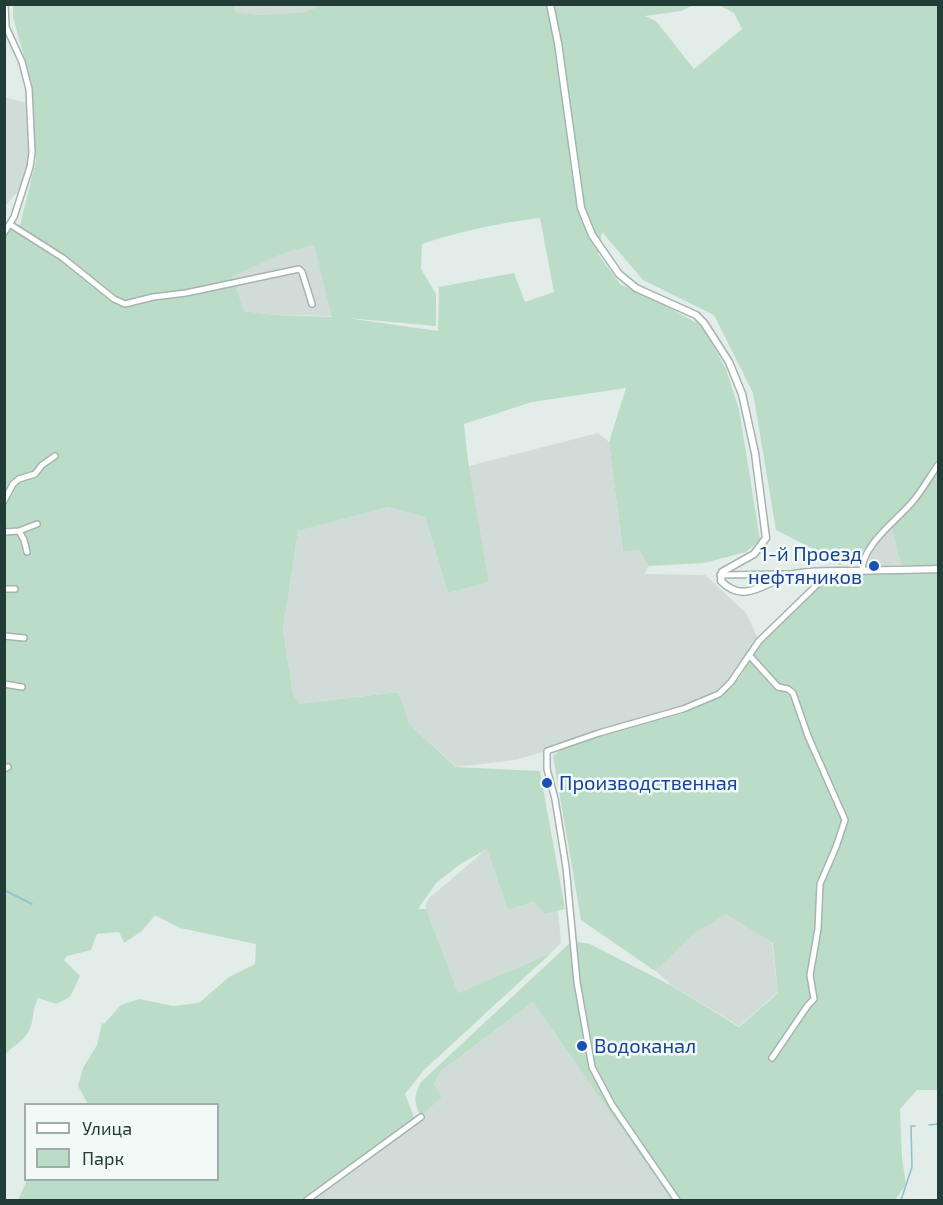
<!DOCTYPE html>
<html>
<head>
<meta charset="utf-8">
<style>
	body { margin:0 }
	#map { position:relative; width:943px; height:1205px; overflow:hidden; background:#e2ece9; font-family:"Exo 2",sans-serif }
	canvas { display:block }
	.frame { position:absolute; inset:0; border:6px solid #223d38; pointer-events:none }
	.legend { position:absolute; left:24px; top:1103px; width:195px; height:78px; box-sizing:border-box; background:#f3f9f6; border:2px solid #9faeaa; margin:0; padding:8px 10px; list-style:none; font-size:18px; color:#223d38 }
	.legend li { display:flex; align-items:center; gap:12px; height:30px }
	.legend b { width:30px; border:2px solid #9faeaa }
</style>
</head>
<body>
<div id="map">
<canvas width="943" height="1205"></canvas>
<div class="frame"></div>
<ul class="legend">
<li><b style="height:8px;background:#fff"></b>Улица</li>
<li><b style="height:16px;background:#bbddc7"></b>Парк</li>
</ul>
</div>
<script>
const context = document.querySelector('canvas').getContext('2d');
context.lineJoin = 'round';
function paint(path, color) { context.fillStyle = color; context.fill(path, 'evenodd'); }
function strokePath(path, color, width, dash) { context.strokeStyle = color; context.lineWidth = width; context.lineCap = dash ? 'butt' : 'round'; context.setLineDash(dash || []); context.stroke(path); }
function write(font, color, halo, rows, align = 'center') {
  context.font = font + ' "Exo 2",sans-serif'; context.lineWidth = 5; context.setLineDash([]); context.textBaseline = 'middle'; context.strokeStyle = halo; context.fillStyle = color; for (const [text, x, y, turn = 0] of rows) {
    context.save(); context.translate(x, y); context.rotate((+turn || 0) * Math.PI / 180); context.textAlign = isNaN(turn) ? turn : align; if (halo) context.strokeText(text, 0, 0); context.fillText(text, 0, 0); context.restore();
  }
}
paint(new Path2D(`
	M232,5H324L306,12L258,15L235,12Z
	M4,97L27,103L29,156L22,186L7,204L4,203Z
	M314,245L333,316L274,315L244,311L233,275L284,253Z
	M598,433L609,442L623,552L639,550L649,566L644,574L705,575L746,613L759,641L731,682L710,699L547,751L515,760L457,767L410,725L397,692L300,704L293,694L283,630L298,531L388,507L425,517L448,593L489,582L469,466Z
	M892,528L901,565L871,567L869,564L870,551Z
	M487,849L508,910L535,902L545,914L558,911L561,943L551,953L458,993L426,909V904L429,898Z
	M726,913L772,942L778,992L739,1026L671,985L654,969L693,931Z
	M533,1002L671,1200H307L416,1122L442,1097L434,1084L441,1071Z`), '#d1dcd8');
paint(new Path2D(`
	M232,4L236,12L258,15L306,12L324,4L694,5L681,11L645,16L656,21L694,69L742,29L734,13L719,5H938V460C913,498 881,545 839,565L835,560L776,530L753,393L714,315L643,280L602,232L598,254L620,284L659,302L702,326L726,369L739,409L760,540L746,552L704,563L649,566L639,550L623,552L609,442L626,388L532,402L464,424L467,454L489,582L448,593L425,517L388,507L298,531L283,630L293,694L300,704L398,692L410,725L456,767L540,771L565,909L545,914L534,902L508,910L487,849L462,863L437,882L418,909H426L458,993L551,953L424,1070L405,1094L416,1122L307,1200H18L27,1180H218V1104H88L78,1086L83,1068L97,1045L102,1023L104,1024L121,1005L139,999L173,1006L199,1003L229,977L255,964L256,944L180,928L155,915L142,931L124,943L119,932L97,934L91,950L67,956L64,960L80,976L70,997L56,1004L38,998C32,1010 34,1021 29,1031C23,1042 12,1046 5,1055L4,224L20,225L36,161L29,75L13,17V5ZM540,218L554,292L525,302L514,273L439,287L438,331L347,318L436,326V294L421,269L422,244C460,231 500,223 540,218ZM314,245L332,317L274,315L244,311L233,276L284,253Z
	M938,469V566L901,565L892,528L917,500Z
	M938,572V1090H917L900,1109L902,1158L906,1185L895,1200H671L533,1002L441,1071L434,1084L442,1097L421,1117C414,1103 413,1096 421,1082L572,941L590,944L672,986L739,1027L778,993L773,943L726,914L694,933L655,971L581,920L553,756L562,749L601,736L684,713L722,696L740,677L761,643L801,602L821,584L835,576L847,574Z`), '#bbddc7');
strokePath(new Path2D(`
	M4,890L32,904
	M929,1125L938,1124
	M901,1200L912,1167L911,1126H915`), '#8bc1d1', 1.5);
const minor = new Path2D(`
	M11,225L63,258L114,299L125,304L153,297L186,293L299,269L302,272L312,304
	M4,233L14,217L30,167L32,153L29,89L22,62L6,27L5,4
	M4,501L13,484L19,479L35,474L42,465L55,456
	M19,531L37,524
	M4,532L19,531L24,540L27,552
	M862,571C862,544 898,520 914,500C923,489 930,476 938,465
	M720,575L788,574
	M4,589H15
	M4,636L24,638
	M749,655L778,687L788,689L793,693L808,736L845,820L836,847L820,884L818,929L810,975L814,999L808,1005L772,1058
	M4,684L22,687
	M4,769L8,767
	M307,1200L421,1117
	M677,1200L612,1105L592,1067L577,982L566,867L555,799L547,769V751L599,733L683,709L719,694L731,682L759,641L825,577L827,571`);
const tertiary = new Path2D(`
	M550,4L558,43L581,208L592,235L619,274L636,288L696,315L704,323L729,362L742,394L755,453L766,538L754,554L722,572L721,581C746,607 769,578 794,574C813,570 834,571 854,571C882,570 910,570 938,569`);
strokePath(minor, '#a5b4b0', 8);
strokePath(tertiary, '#a5b4b0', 9);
strokePath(minor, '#fff', 5);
strokePath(tertiary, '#fff', 6);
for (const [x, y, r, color] of [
	[874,566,6,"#1a4fb4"],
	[547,783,6,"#1a4fb4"],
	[582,1046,6,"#1a4fb4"]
]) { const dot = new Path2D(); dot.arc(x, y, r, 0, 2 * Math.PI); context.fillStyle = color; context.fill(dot); strokePath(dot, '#f3f9f6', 2); }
write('20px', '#164399', '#f3f9f6', [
	["1-й Проезд",862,554,"right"],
	["нефтяников",862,577,"right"],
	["Производственная",559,783],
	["Водоканал",594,1046]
], 'left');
</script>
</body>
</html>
